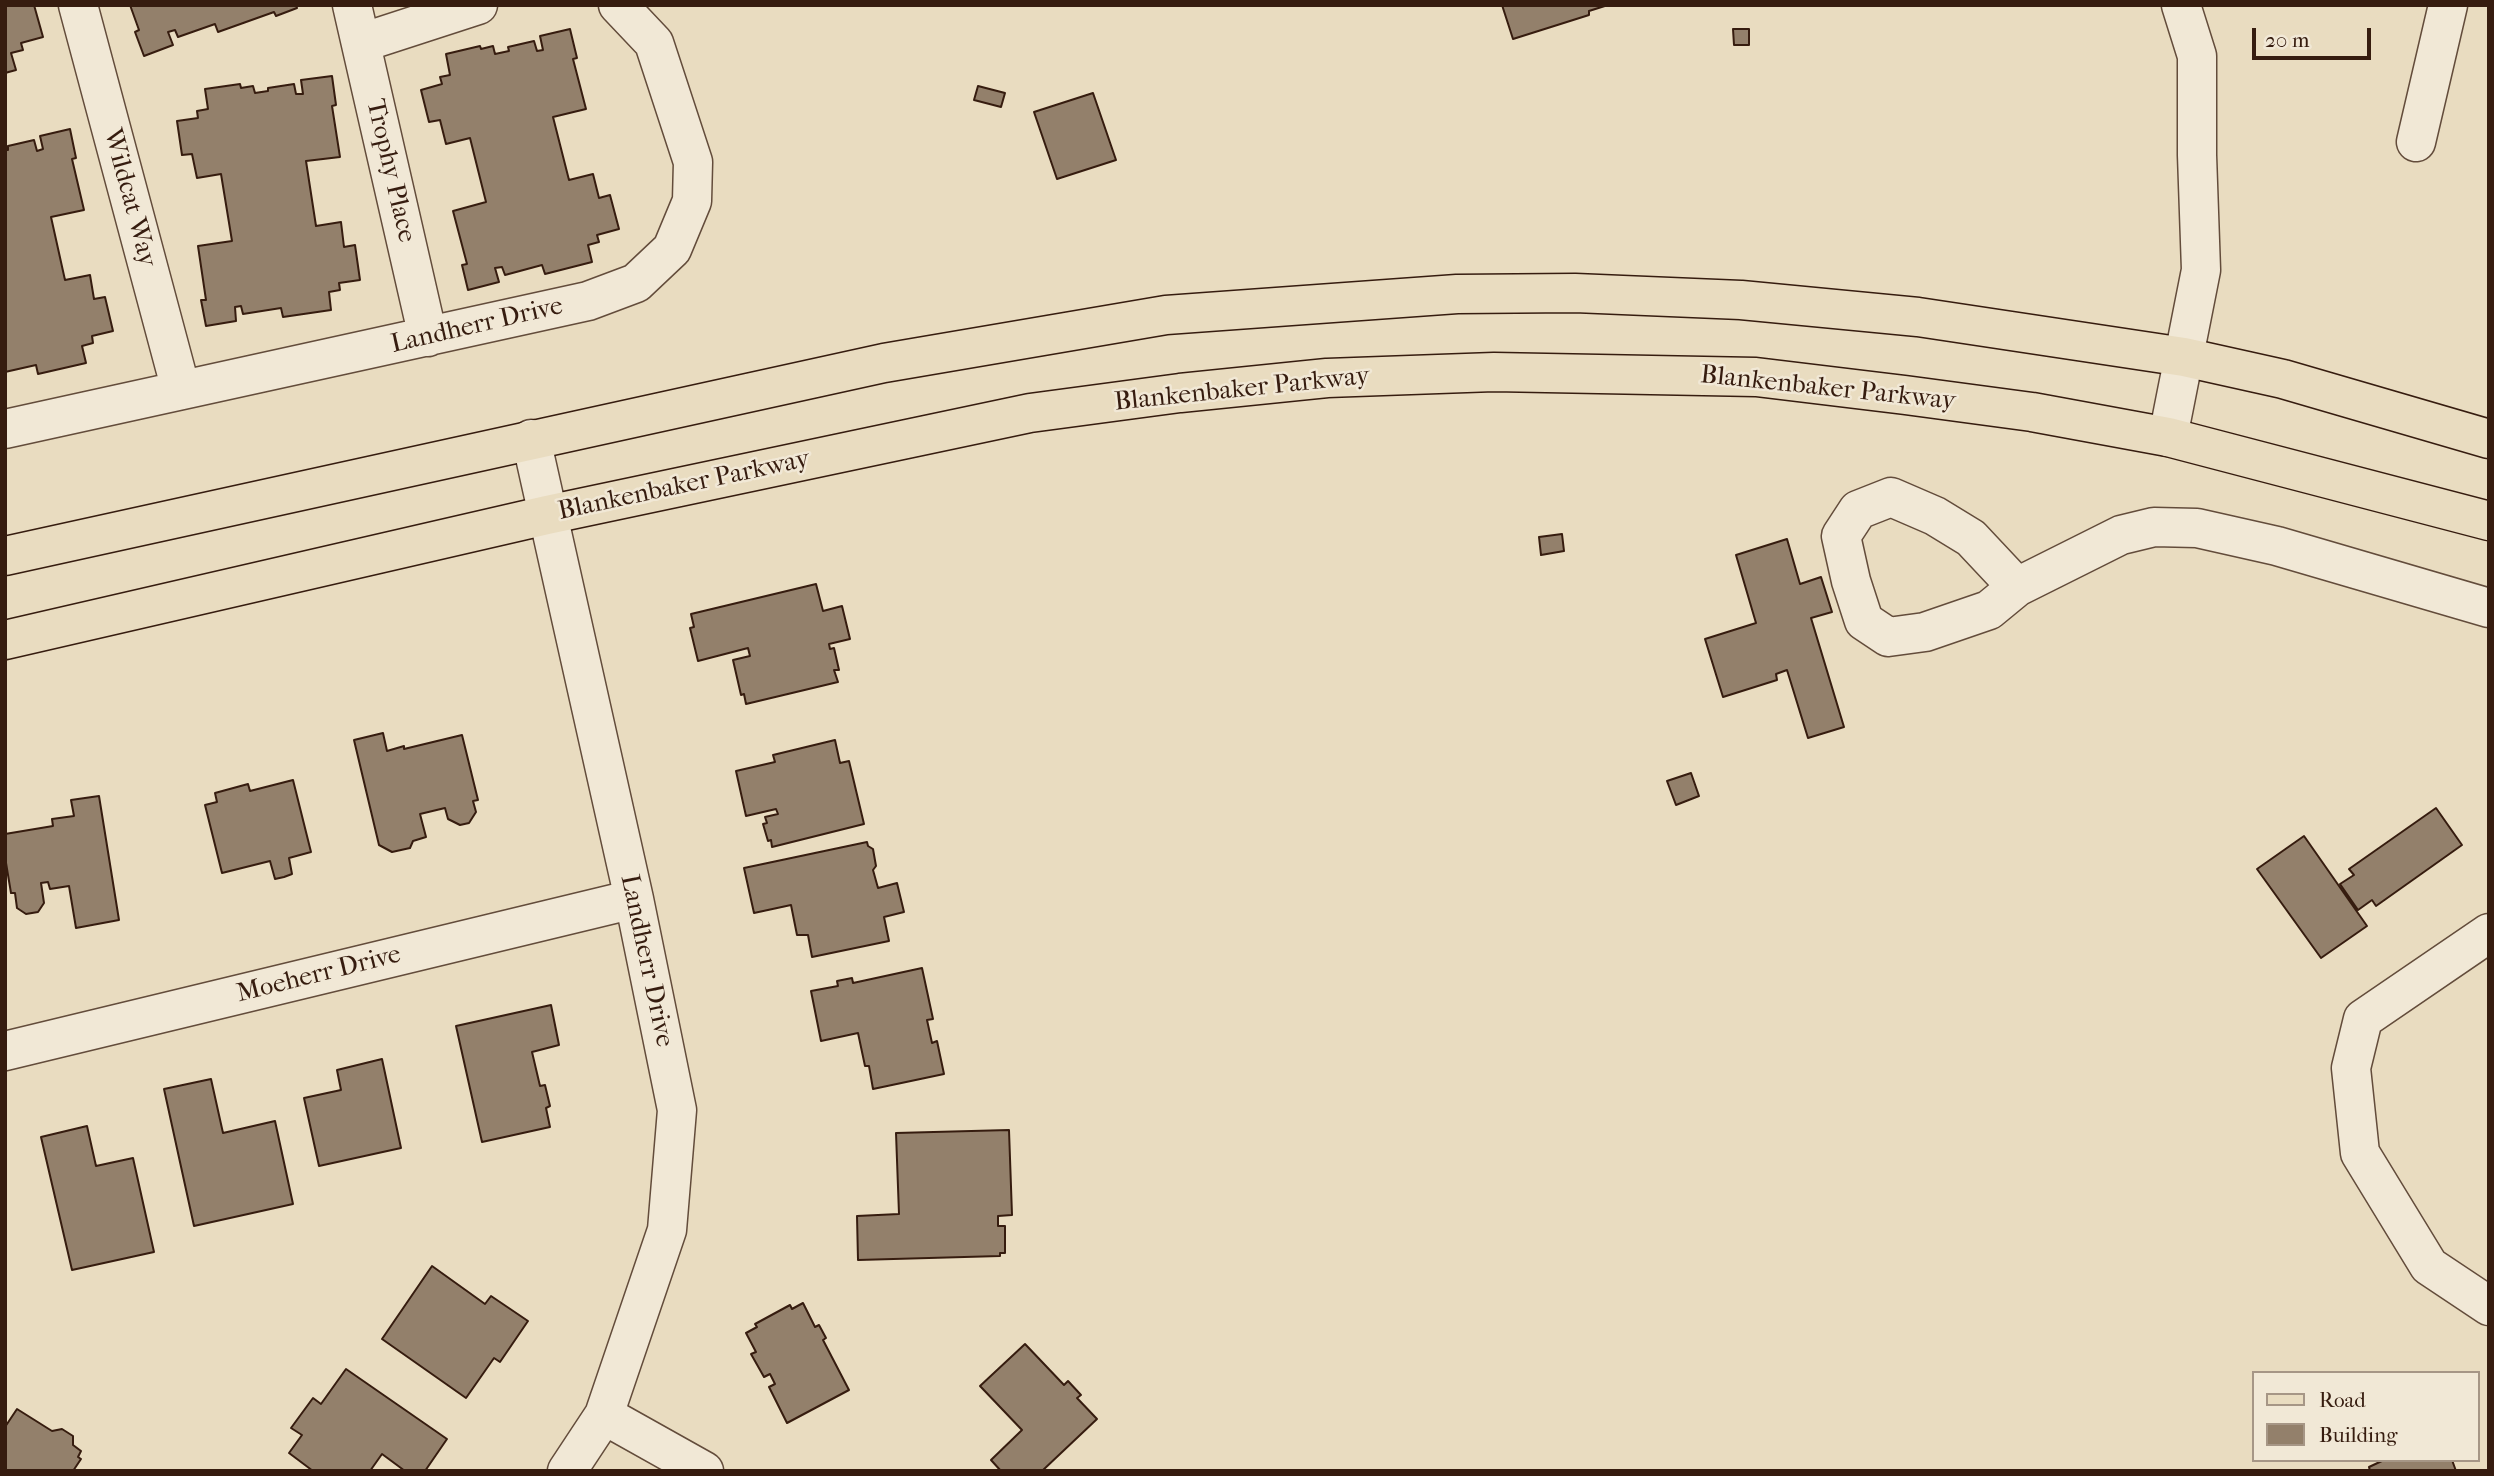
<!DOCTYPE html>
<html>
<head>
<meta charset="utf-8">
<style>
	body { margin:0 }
	#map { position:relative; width:2494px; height:1476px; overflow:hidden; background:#e9dcc0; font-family:"IM FELL French Canon",serif }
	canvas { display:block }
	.frame { position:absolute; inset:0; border:7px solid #361c0f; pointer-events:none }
	.legend { position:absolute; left:2252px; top:1371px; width:228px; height:91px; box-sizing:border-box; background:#f1e8d6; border:2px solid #a69686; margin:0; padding:9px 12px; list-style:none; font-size:21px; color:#361c0f }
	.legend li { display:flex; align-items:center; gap:14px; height:35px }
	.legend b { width:35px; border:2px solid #a69686 }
	.scale { position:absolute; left:2252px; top:28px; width:119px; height:32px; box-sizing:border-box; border:4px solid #361c0f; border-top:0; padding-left:9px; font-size:21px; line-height:24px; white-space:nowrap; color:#361c0f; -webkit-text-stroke:5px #f1e8d6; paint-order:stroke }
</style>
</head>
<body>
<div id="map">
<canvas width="2494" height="1476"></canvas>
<div class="frame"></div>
<ul class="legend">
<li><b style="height:9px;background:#e9dcc0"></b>Road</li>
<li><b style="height:19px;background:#93806b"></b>Building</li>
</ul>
<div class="scale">20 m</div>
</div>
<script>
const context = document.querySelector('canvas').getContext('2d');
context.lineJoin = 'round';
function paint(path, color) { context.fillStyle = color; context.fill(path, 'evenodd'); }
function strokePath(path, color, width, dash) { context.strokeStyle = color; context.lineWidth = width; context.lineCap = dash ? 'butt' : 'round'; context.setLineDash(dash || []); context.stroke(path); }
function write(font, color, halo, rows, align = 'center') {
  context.font = font + ' "IM FELL French Canon",serif'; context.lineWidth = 5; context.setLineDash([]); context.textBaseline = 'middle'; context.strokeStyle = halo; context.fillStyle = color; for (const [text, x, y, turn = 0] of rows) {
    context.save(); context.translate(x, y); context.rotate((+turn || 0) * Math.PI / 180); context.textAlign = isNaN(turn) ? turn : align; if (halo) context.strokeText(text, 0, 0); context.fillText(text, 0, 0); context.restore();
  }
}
const building = new Path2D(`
	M5,5H34L43,37L21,43L23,50L11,53L16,70L5,73Z
	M130,5H296L297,8L276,16L274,12L218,32L215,24L178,37L175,30L168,32L173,45L144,56L135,32L139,30Z
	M1502,5H1608L1589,11V15L1513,39Z
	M570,29L577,58L573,59L586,109L553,117L569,180L593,174L599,198L610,195L619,229L597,235L599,242L588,245L592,262L545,274L542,265L505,275L502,267L495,268L499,282L468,290L462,265L467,264L453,211L486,202L470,138L446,144L440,120L429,122L421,90L442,84L440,77L450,75L446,54L480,46L481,49L493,46L495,54L509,51L508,47L534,41L537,51L543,50L540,36Z
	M1733,29H1749V45H1734Z
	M332,76L336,105L332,106L340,157L306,161L316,226L341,222L344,247L355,245L360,280L339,283L340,290L329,292L331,310L283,317L281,308L243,314L241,306L235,307L236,321L206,326L201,300H206L198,246L232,241L221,174L197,178L192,154L182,155L177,121L198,118L197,111L208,109L205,89L240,84L241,88L253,86L255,93L268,91V88L294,84L296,94H303L301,80Z
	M978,86L1005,93L1001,107L974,100Z
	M1093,93L1116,160L1057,179L1034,112Z
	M70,129L76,158L72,159L84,210L51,217L65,280L90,275L94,299L105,297L113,331L92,336L93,343L82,346L86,363L38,374L36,365L5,372V150H8V146L34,140L37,151L43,149L40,136Z
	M1562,534L1564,551L1541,555L1539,537Z
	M1787,539L1800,584L1821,577L1832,612L1811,618L1844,727L1808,738L1787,670L1776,674L1777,680L1723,697L1705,639L1756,623L1736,555Z
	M816,584L823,611L842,606L850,639L829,644L830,649L834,648L839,670H834L838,682L746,704L744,694L741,695L733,660L750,656L748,648L698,661L690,628L694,627L691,614Z
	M383,733L387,751L404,746V749L462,735L478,800L473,801L476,812L469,823L460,825L448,819L445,808L420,814L426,837L413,841L410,848L392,852L379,845L354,740Z
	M835,740L840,763L849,761L864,824L772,847L771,840L768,841L763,824L767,823L765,817L778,814L776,809L746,816L736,771L775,762L773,755Z
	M1691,773L1699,796L1676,805L1667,781Z
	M293,780L311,852L289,858L292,874L284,877L275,879L270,861L222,873L205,805L217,802L215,793L248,784L250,791Z
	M99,796L119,920L76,928L69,886L50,889L48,882L41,883L44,903L38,912L26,914L17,908L15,893H11L5,857V834L53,826L52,819L74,816L71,800Z
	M2436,808L2462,845L2376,906L2372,900L2358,910L2340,884L2354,875L2349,869Z
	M2304,836L2367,926L2321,958L2257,869Z
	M867,842L868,846L873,849L876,866L873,870L878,888L897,883L904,912L884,917L889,941L812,957L808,935H797L791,905L754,913L744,868Z
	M922,968L933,1019L927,1020L932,1043L937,1041L944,1074L873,1089L869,1066H865L858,1033L821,1041L811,991L838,986L837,981L852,978L853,983Z
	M551,1005L559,1045L532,1052L540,1086L545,1085L550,1106L546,1108L550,1127L482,1142L456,1026Z
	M382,1059L401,1148L319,1166L304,1098L341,1090L337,1070Z
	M211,1079L223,1133L275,1121L293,1204L194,1226L164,1089Z
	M87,1126L96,1166L133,1158L154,1252L72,1270L41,1137Z
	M1009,1130L1012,1215L998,1216V1226H1005V1253H1000V1256L858,1260L857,1216L899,1214L896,1133Z
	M432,1266L485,1304L491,1296L528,1321L500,1362L494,1358L466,1398L382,1339Z
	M803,1303L815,1327L819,1325L826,1338L823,1340L849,1390L787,1423L769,1387L775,1384L770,1374L764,1377L751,1354L756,1352L746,1333L757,1327L755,1324L790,1305L792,1309Z
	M1025,1344L1064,1385L1068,1381L1081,1395L1077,1398L1097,1419L1042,1471H1001L991,1460L1022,1430L980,1386Z
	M346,1369L447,1439L425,1471H405L382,1454L370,1471H313L289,1453L302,1435L291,1428L313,1398L321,1404Z
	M17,1409L52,1431L62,1429L73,1436V1445L81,1451L78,1457L81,1459L73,1471H5V1427Z
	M2384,1460H2452L2456,1471H2370L2369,1467Z`);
paint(building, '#93806b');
strokePath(building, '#361c0f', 2);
const minor = new Path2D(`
	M78,5L181,390
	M352,5L428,337
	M361,43L478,5
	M2416,142L2448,5
	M5,429L588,301L636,283L672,249L692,201L693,162L654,43L618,5
	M2168,437L2201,270L2197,155V56L2181,5
	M531,439L634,899L677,1110L667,1230L604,1415L567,1471
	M2017,587L1971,538L1935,516L1891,497L1858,510L1841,536L1851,581L1864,621L1888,637L1925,632L1989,610L2017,587L2121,535L2154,527L2197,528L2277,546L2489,608
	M2489,933L2363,1019L2351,1068L2360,1153L2429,1266L2489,1306
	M5,1051L634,899
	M604,1415L704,1471`);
const major = new Path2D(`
	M5,556L884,363L1166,315L1457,294L1575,293L1741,300L1918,317L2184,357L2283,379L2489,439
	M5,640L547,515L1030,413L1180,393L1327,378L1494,372L1756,377L1905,395L2032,412L2168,437L2489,521`);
strokePath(minor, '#634c3b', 41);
strokePath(major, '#361c0f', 41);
strokePath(minor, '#f1e8d6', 38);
strokePath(major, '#e9dcc0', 38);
write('26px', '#361c0f', '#f1e8d6', [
	["Trophy Place",390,171,77],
	["Wildcat Way",129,198,75],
	["Landherr Drive",477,326,-13],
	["Blankenbaker Parkway",1828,389,6],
	["Blankenbaker Parkway",1242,390,-6],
	["Blankenbaker Parkway",684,486,-12],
	["Landherr Drive",646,961,78],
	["Moeherr Drive",319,975,-14]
]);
</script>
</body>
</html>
